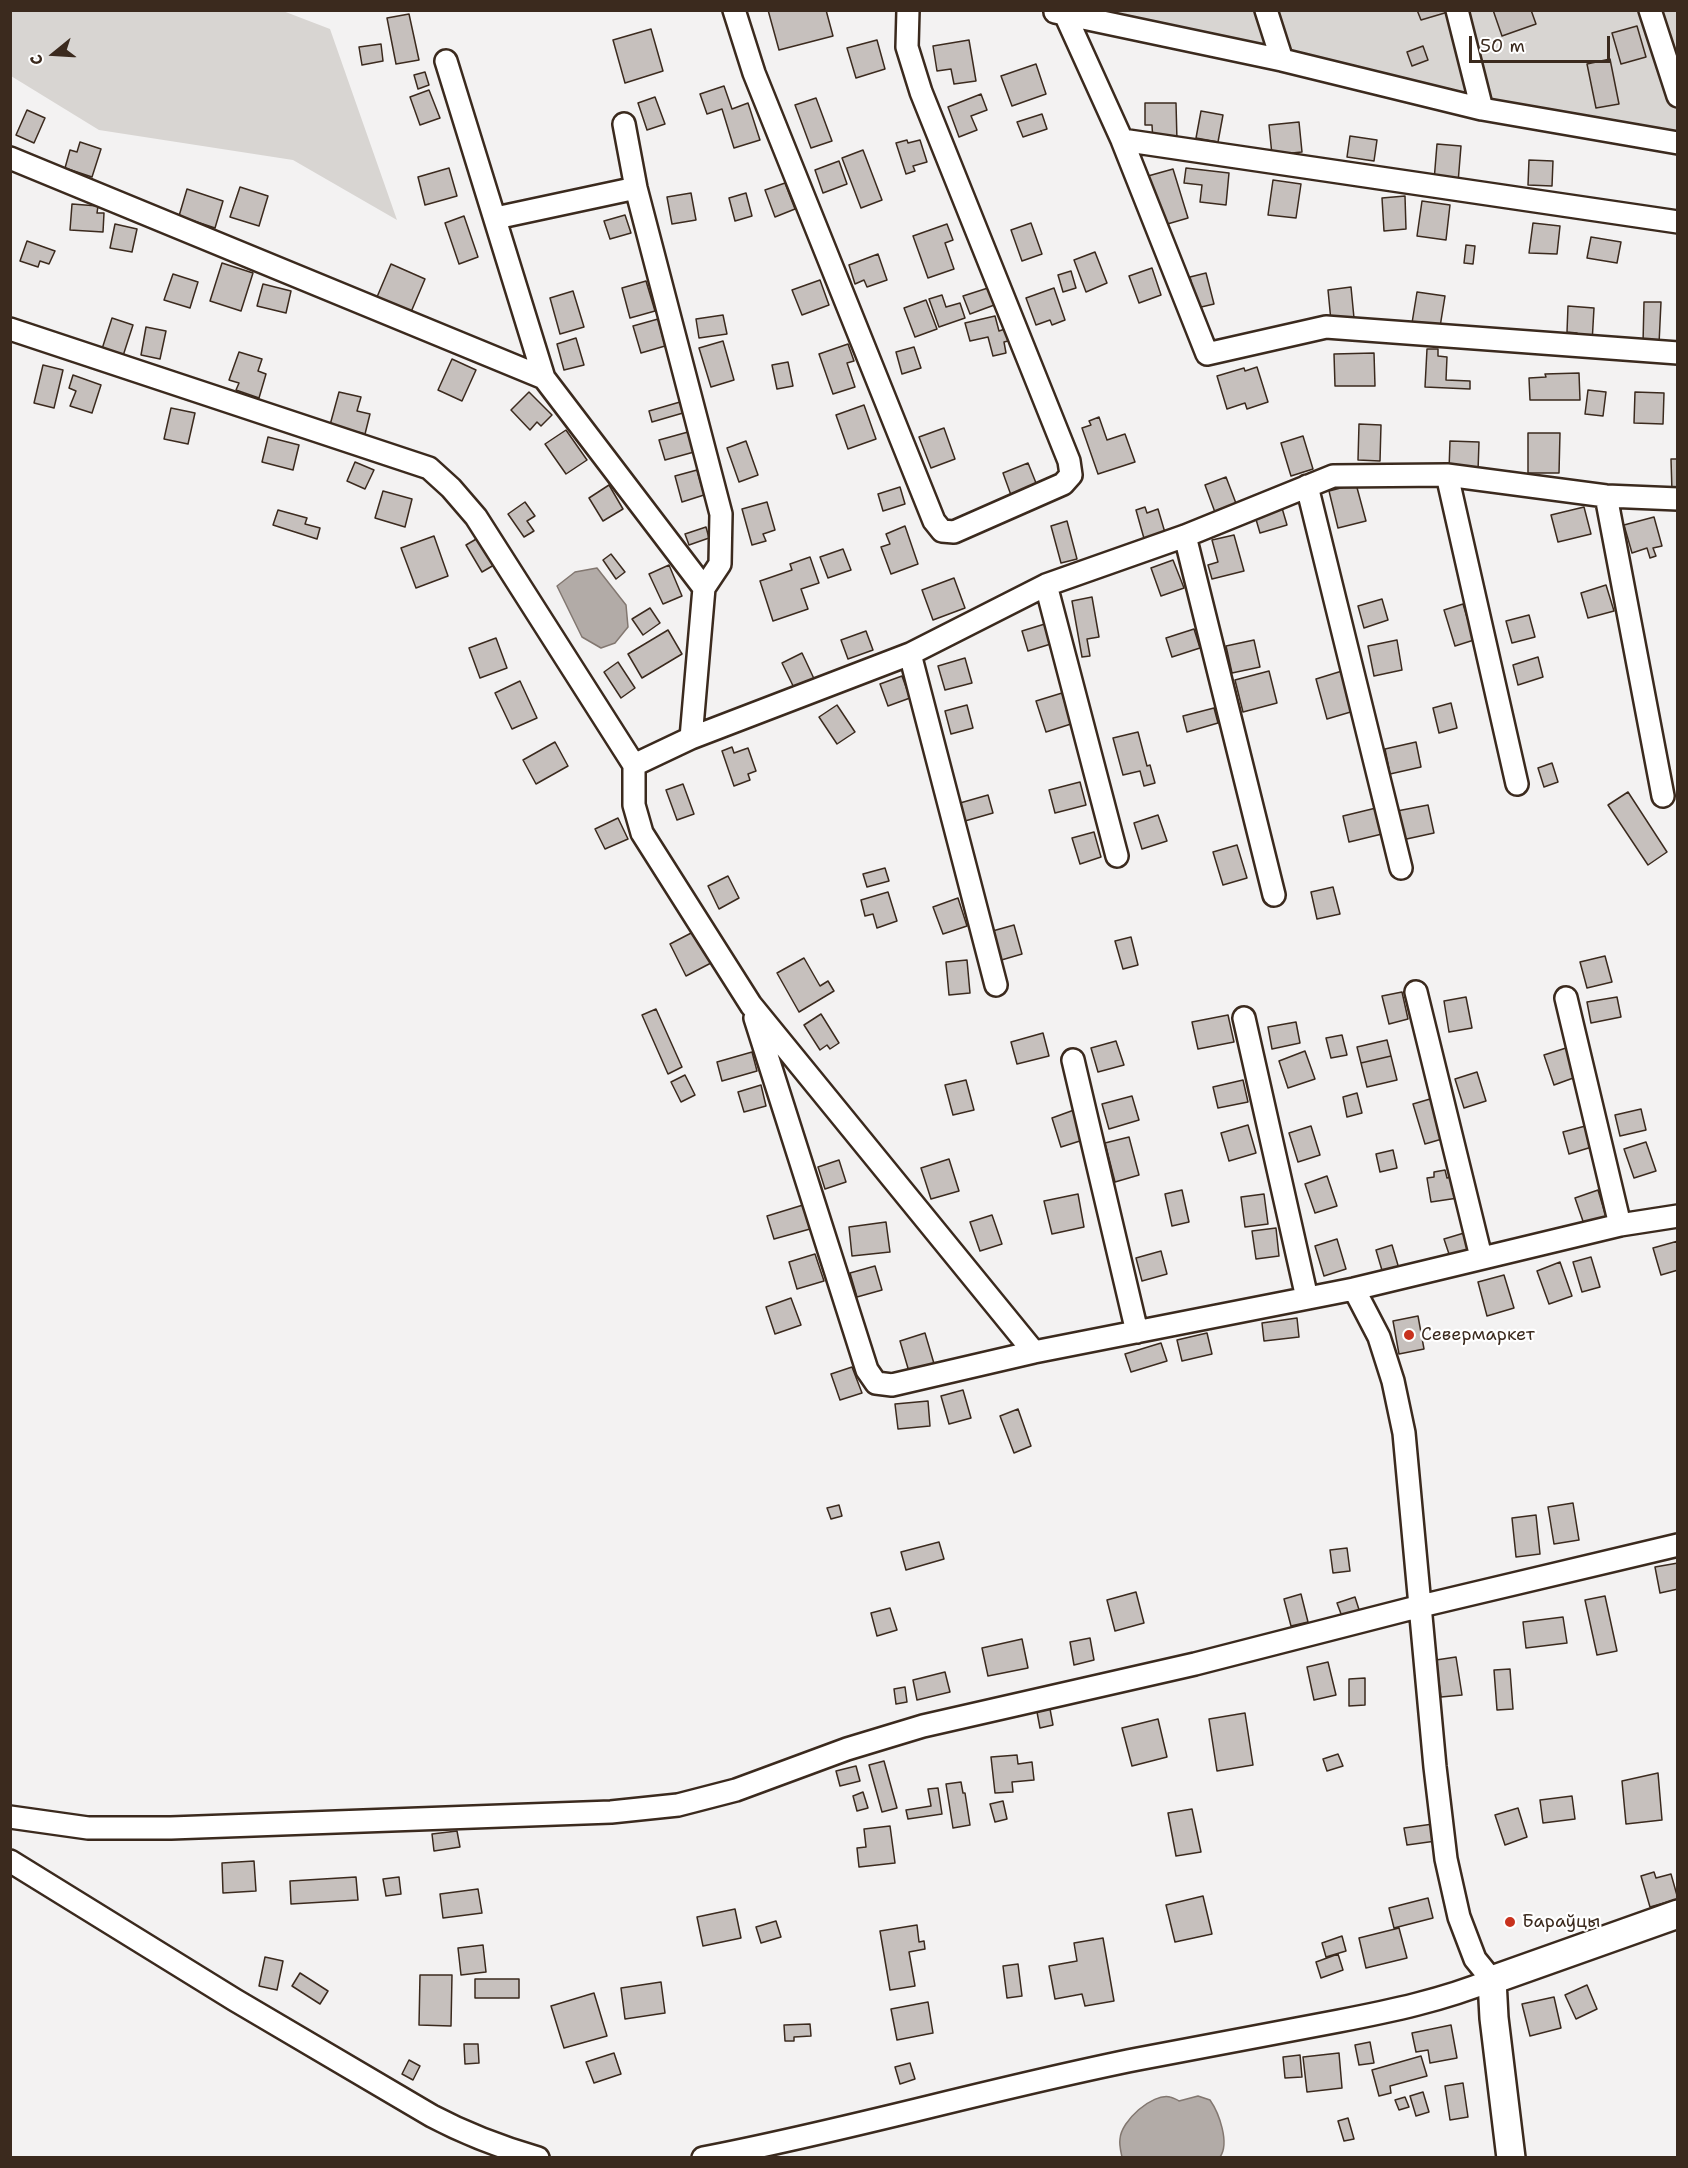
<!DOCTYPE html>
<html>
<head>
<meta charset="utf-8">
<style>
	body { margin:0 }
	#map { position:relative; width:1688px; height:2168px; overflow:hidden; background:#f3f2f2; font-family:"Shantell Sans",sans-serif }
	canvas { display:block }
	.frame { position:absolute; inset:0; border:12px solid #3b2a1e; pointer-events:none }
	.north { position:absolute; left:24px; top:24px; width:60px; height:60px; -webkit-text-stroke:4px #fff; paint-order:stroke; rotate:252deg; font-size:16px; font-weight:700; line-height:24px; text-align:center; color:#3b2a1e }
	.north::after { content:''; display:block; margin:auto; width:21px; height:27px; background:#3b2a1e; clip-path:polygon(50% 0,100% 100%,50% 72%,0 100%) }
	.scale { position:absolute; left:1469px; top:36px; width:141px; height:27px; box-sizing:border-box; border:3px solid #3b2a1e; border-top:0; padding-left:8px; font-size:18px; line-height:21px; white-space:nowrap; color:#3b2a1e; -webkit-text-stroke:4px #fff; paint-order:stroke }
</style>
</head>
<body>
<div id="map">
<canvas width="1688" height="2168"></canvas>
<div class="frame"></div>
<div class="north">С</div>
<div class="scale">50 m</div>
</div>
<script>
const context = document.querySelector('canvas').getContext('2d');
context.lineJoin = 'round';
function paint(path, color) { context.fillStyle = color; context.fill(path, 'evenodd'); }
function strokePath(path, color, width, dash) { context.strokeStyle = color; context.lineWidth = width; context.lineCap = dash ? 'butt' : 'round'; context.setLineDash(dash || []); context.stroke(path); }
function write(font, color, halo, rows, align = 'center') {
  context.font = font + ' "Shantell Sans",sans-serif'; context.lineWidth = 4.5; context.setLineDash([]); context.textBaseline = 'middle'; context.strokeStyle = halo; context.fillStyle = color; for (const [text, x, y, turn = 0] of rows) {
    context.save(); context.translate(x, y); context.rotate((+turn || 0) * Math.PI / 180); context.textAlign = isNaN(turn) ? turn : align; if (halo) context.strokeText(text, 0, 0); context.fillText(text, 0, 0); context.restore();
  }
}
paint(new Path2D(`
	M10,11H283L330,29L397,220L293,160L99,130L11,76Z
	M1050,11H1677V143Z`), '#d8d5d2');
const water = new Path2D(`
	M597,568L626,605L628,627L615,643L601,648L582,637L557,586L575,572Z
	M1198,2096L1210,2100C1219,2113 1230,2143 1220,2157H1122C1121,2152 1119,2145 1120,2139C1121,2121 1152,2093 1170,2097C1171,2097 1178,2100 1179,2101Z`);
paint(water, '#b2aba7');
strokePath(water, '#827770', 1.5);
const building = new Path2D(`
	M768,10H826L833,36L779,50Z
	M1417,10H1448V12L1421,20Z
	M1493,10H1531L1536,24L1502,36Z
	M409,14L419,60L396,64L387,18Z
	M1637,26L1646,57L1621,64L1612,33Z
	M651,29L663,71L625,83L613,40Z
	M877,40L885,69L856,78L847,48Z
	M969,40L976,81L954,84L951,69L937,71L933,46Z
	M381,44L383,61L362,65L359,47Z
	M1423,46L1428,60L1412,66L1407,52Z
	M1610,59L1619,104L1596,108L1587,64Z
	M1036,64L1046,94L1012,106L1001,76Z
	M425,72L429,85L418,89L414,75Z
	M724,86L732,109L748,103L760,140L734,148L722,109L707,114L700,94Z
	M429,90L440,118L420,125L410,97Z
	M981,94L987,110L971,116L977,130L959,137L948,107Z
	M655,97L665,124L647,130L638,103Z
	M816,98L832,141L811,148L795,105Z
	M1145,103H1176L1177,141L1153,142L1152,125H1145Z
	M27,110L45,118L34,143L16,135Z
	M1201,111L1223,115L1218,142L1196,138Z
	M1042,114L1047,129L1023,137L1017,122Z
	M1299,122L1302,152L1272,155L1269,125Z
	M1350,136L1377,140L1374,161L1347,157Z
	M907,140L908,143L920,140L927,162L913,166L915,171L906,174L896,143Z
	M80,142L101,149L92,177L65,168L70,150L77,152Z
	M1437,144L1461,146L1458,183L1434,181Z
	M863,150L882,200L861,208L842,158Z
	M1529,160L1553,161L1552,186L1528,185Z
	M839,161L847,184L823,193L815,170Z
	M449,168L457,196L425,205L418,177Z
	M1186,168L1229,173L1226,205L1200,202L1202,185L1184,183Z
	M1173,169L1188,218L1164,225L1148,176Z
	M1273,180L1301,184L1296,218L1268,215Z
	M785,183L795,209L775,217L765,190Z
	M240,187L268,196L259,226L230,217Z
	M187,189L223,201L215,228L179,216Z
	M691,193L696,220L672,224L667,197Z
	M746,193L752,216L735,221L729,198Z
	M1405,196L1406,229L1384,231L1382,198Z
	M1422,201L1450,205L1446,240L1417,236Z
	M72,204L98,206L97,213H104L103,232L70,230Z
	M625,215L631,233L610,239L604,221Z
	M464,216L478,257L459,264L445,223Z
	M1031,223L1042,254L1022,261L1011,230Z
	M1533,223L1560,226L1557,254L1529,253Z
	M115,224L137,229L132,252L110,248Z
	M947,224L953,240L945,243L954,269L928,278L913,236Z
	M1591,237L1621,242L1617,263L1587,258Z
	M27,241L55,251L49,264L40,261L38,267L20,261Z
	M1466,245L1475,246L1473,264L1464,263Z
	M1095,252L1107,283L1086,292L1074,260Z
	M878,254L887,280L867,287L864,280L855,284L849,265Z
	M222,263L253,273L241,311L210,301Z
	M391,264L425,279L411,312L377,297Z
	M1152,268L1161,295L1139,303L1129,276Z
	M1071,271L1076,288L1063,292L1058,275Z
	M1206,273L1214,304L1197,308L1190,277Z
	M173,274L198,282L190,308L164,300Z
	M820,280L829,305L802,315L792,290Z
	M646,281L655,311L630,318L622,288Z
	M263,284L291,291L286,313L257,306Z
	M991,287L997,304L970,314L963,296Z
	M1351,287L1354,318L1331,321L1328,290Z
	M1054,288L1065,320L1052,325L1050,320L1036,325L1026,298Z
	M573,291L584,327L560,334L550,298Z
	M1417,292L1445,296L1440,327L1412,323Z
	M942,295L946,307L960,303L965,318L939,327L929,299Z
	M926,300L937,329L915,337L904,308Z
	M1644,302H1661L1659,344L1643,343Z
	M1568,306L1594,308L1592,343L1577,342V333L1567,332Z
	M723,315L727,334L699,338L696,319Z
	M995,316L999,331L1005,329L1008,341L1004,342L1006,353L993,356L988,337L970,341L965,323Z
	M112,318L133,325L122,359L101,352Z
	M658,319L665,346L641,353L633,326Z
	M146,327L166,331L160,359L141,355Z
	M576,338L584,365L564,370L557,344Z
	M723,341L734,380L711,387L699,348Z
	M848,344L854,361L847,363L855,387L833,394L819,354Z
	M914,347L921,368L902,374L896,352Z
	M1427,349H1438V356L1447,357L1446,380L1470,381V389L1425,387Z
	M239,352L262,359L258,371L266,374L259,398L236,390L239,383L229,380Z
	M1374,353L1375,386H1335L1334,354Z
	M452,359L476,370L462,401L438,390Z
	M788,362L793,386L777,389L772,365Z
	M43,365L63,370L54,408L34,403Z
	M1257,367L1268,402L1247,409L1245,403L1227,409L1217,376L1244,368L1245,371Z
	M1579,373L1580,400H1530L1529,378L1546,377L1545,374Z
	M73,375L101,385L92,413L70,406L76,391L69,388Z
	M1588,390L1606,392L1603,416L1585,414Z
	M339,392L361,397L357,411L370,414L365,434L330,425Z
	M529,392L552,415L541,426L537,422L530,430L511,410Z
	M1635,392L1664,393L1663,424L1634,423Z
	M680,402L683,413L652,422L649,411Z
	M864,405L876,439L848,449L836,415Z
	M171,408L195,413L188,444L164,439Z
	M1099,417L1107,440L1125,434L1135,462L1098,474L1082,428L1091,425L1089,421Z
	M1359,424L1381,425L1380,461L1358,460Z
	M944,428L955,459L931,468L919,437Z
	M566,430L587,460L566,474L545,444Z
	M688,432L694,452L665,460L659,440Z
	M1528,433H1560L1559,473H1528Z
	M1303,436L1313,469L1291,476L1281,443Z
	M268,437L299,445L293,470L262,462Z
	M746,441L758,475L739,482L727,448Z
	M1450,441L1479,442L1478,471L1449,470Z
	M1671,459H1678V491L1672,492Z
	M355,462L374,470L365,489L347,481Z
	M1028,463L1038,488L1012,498L1003,473Z
	M697,470L704,495L682,502L675,476Z
	M1226,477L1237,506L1216,515L1205,485Z
	M1356,484L1366,521L1338,528L1329,491Z
	M609,485L623,509L603,521L589,498Z
	M900,487L905,504L883,511L878,494Z
	M383,491L412,499L405,527L375,518Z
	M525,502L535,516L527,521L534,531L524,537L508,514Z
	M767,502L775,530L763,534L766,541L752,545L742,509Z
	M1145,507L1147,513L1158,509L1166,536L1145,542L1136,510Z
	M1584,507L1591,534L1558,542L1551,515Z
	M1282,508L1287,525L1260,533L1255,516Z
	M278,510L307,518L305,524L320,528L317,539L273,525Z
	M1654,517L1662,546L1653,548L1656,556L1650,558L1647,548L1632,553L1624,525Z
	M1067,521L1077,559L1061,563L1051,526Z
	M905,526L918,564L891,574L881,547L890,544L886,534Z
	M706,527L709,538L689,545L685,534Z
	M1234,535L1244,571L1212,579L1208,565L1218,562L1212,540Z
	M434,536L448,576L416,588L401,548Z
	M478,538L494,565L482,572L466,545Z
	M843,549L851,570L828,578L820,557Z
	M611,554L625,572L616,579L603,560Z
	M810,557L819,583L801,589L808,609L773,621L760,581L792,570L790,564Z
	M1173,560L1184,588L1161,596L1151,568Z
	M669,565L682,596L663,604L649,574Z
	M954,578L965,608L933,620L922,590Z
	M1606,585L1614,611L1588,618L1581,593Z
	M1092,597L1099,637L1087,639L1090,656L1082,657L1072,601Z
	M1382,599L1388,620L1364,628L1358,606Z
	M1463,604L1474,640L1455,646L1444,610Z
	M650,608L660,623L643,635L632,619Z
	M1529,615L1535,637L1512,643L1506,621Z
	M1048,623L1054,643L1028,651L1022,631Z
	M1194,629L1200,648L1172,657L1166,638Z
	M668,630L682,654L642,678L628,654Z
	M866,631L873,650L848,659L841,640Z
	M496,638L507,668L480,678L469,648Z
	M1254,640L1260,667L1232,673L1226,646Z
	M1397,640L1402,670L1374,676L1368,646Z
	M802,653L816,683L796,692L782,663Z
	M1538,657L1543,677L1518,685L1513,665Z
	M965,658L972,683L945,690L938,666Z
	M618,662L635,688L621,698L604,672Z
	M1269,671L1277,703L1243,712L1235,680Z
	M1342,671L1354,711L1327,719L1316,679Z
	M902,676L910,698L888,706L880,684Z
	M520,681L537,718L512,729L495,693Z
	M1062,693L1071,724L1046,732L1036,701Z
	M1451,703L1457,728L1439,733L1433,708Z
	M837,705L855,732L837,744L819,717Z
	M967,705L973,728L951,734L945,711Z
	M1214,708L1218,723L1187,732L1183,716Z
	M1138,732L1147,766L1150,765L1155,783L1144,786L1140,771L1123,775L1113,738Z
	M555,742L568,766L536,784L523,760Z
	M1416,742L1421,767L1390,774L1385,749Z
	M732,747L734,753L748,748L756,771L748,774L750,780L734,786L722,751Z
	M1552,763L1558,782L1544,787L1538,768Z
	M1080,782L1086,805L1055,813L1049,790Z
	M683,784L694,814L677,820L666,790Z
	M1628,792L1667,852L1648,865L1608,805Z
	M988,795L993,813L965,821L960,803Z
	M1428,805L1434,833L1402,840L1397,811Z
	M1376,808L1382,834L1349,842L1343,816Z
	M1158,815L1167,841L1142,849L1134,823Z
	M618,818L628,839L605,849L595,829Z
	M1094,832L1101,857L1080,864L1072,838Z
	M1237,845L1247,878L1223,885L1213,852Z
	M885,868L889,881L867,887L863,874Z
	M728,876L739,898L719,909L708,886Z
	M1333,887L1340,914L1317,919L1311,892Z
	M888,892L897,921L877,928L873,914L865,916L861,900Z
	M958,898L967,926L943,934L933,907Z
	M1014,925L1022,954L998,961L989,932Z
	M695,931L711,963L686,976L670,944Z
	M1131,937L1138,965L1123,969L1115,941Z
	M1605,956L1612,982L1587,988L1580,962Z
	M804,958L820,986L828,981L834,991L799,1012L777,973Z
	M967,960L970,993L949,995L946,962Z
	M1402,992L1408,1019L1389,1024L1382,996Z
	M1466,997L1472,1028L1449,1032L1444,1001Z
	M1617,997L1621,1017L1591,1023L1587,1002Z
	M656,1009L682,1067L668,1074L642,1015Z
	M821,1014L839,1043L830,1049L827,1045L820,1050L804,1025Z
	M1228,1015L1234,1042L1198,1049L1192,1022Z
	M1296,1022L1300,1043L1272,1049L1268,1027Z
	M1043,1033L1049,1056L1017,1064L1011,1042Z
	M1342,1035L1347,1055L1331,1058L1326,1038Z
	M1387,1040L1391,1056L1361,1063L1357,1047Z
	M1116,1041L1124,1065L1098,1072L1091,1048Z
	M1566,1048L1576,1077L1554,1085L1544,1055Z
	M1305,1051L1315,1079L1288,1088L1279,1061Z
	M752,1052L757,1071L722,1081L717,1062Z
	M1391,1056L1397,1080L1367,1087L1361,1063Z
	M1477,1072L1486,1101L1464,1108L1455,1079Z
	M685,1075L695,1095L681,1102L671,1082Z
	M966,1080L974,1110L953,1115L945,1085Z
	M1243,1080L1248,1102L1218,1108L1213,1087Z
	M761,1085L766,1106L744,1112L738,1092Z
	M1357,1093L1362,1113L1347,1117L1343,1097Z
	M1132,1096L1139,1120L1109,1129L1102,1104Z
	M1430,1099L1442,1139L1425,1144L1413,1104Z
	M1641,1109L1646,1130L1620,1136L1615,1115Z
	M1074,1110L1083,1140L1061,1147L1052,1118Z
	M1248,1125L1256,1153L1229,1161L1221,1133Z
	M1589,1125L1595,1146L1569,1154L1563,1132Z
	M1311,1126L1320,1155L1298,1162L1289,1133Z
	M1129,1137L1139,1175L1115,1182L1105,1143Z
	M1646,1142L1656,1171L1634,1178L1624,1149Z
	M1393,1150L1397,1168L1380,1172L1376,1154Z
	M949,1159L959,1191L931,1199L921,1168Z
	M839,1160L846,1182L825,1189L818,1167Z
	M1445,1170L1447,1178L1454,1176L1458,1198L1431,1202L1427,1178L1434,1177V1172Z
	M1327,1176L1337,1206L1315,1213L1305,1184Z
	M1182,1190L1189,1222L1172,1226L1165,1194Z
	M1598,1190L1607,1220L1585,1227L1575,1198Z
	M1078,1194L1084,1227L1052,1234L1044,1201Z
	M1264,1194L1268,1224L1245,1227L1241,1197Z
	M803,1205L810,1229L774,1239L767,1216Z
	M992,1215L1002,1244L980,1251L970,1222Z
	M886,1222L890,1252L852,1256L849,1227Z
	M1276,1228L1279,1256L1256,1259L1252,1231Z
	M1464,1233L1470,1255L1451,1260L1444,1239Z
	M1337,1239L1346,1269L1324,1276L1315,1246Z
	M1678,1241V1270L1661,1275L1653,1248Z
	M1392,1245L1400,1272L1384,1277L1376,1250Z
	M1161,1251L1167,1274L1142,1281L1136,1258Z
	M815,1254L824,1281L797,1289L789,1262Z
	M1591,1257L1600,1287L1582,1292L1573,1262Z
	M1560,1262L1572,1296L1549,1304L1537,1271Z
	M875,1266L882,1290L857,1297L850,1273Z
	M1504,1275L1514,1308L1487,1316L1478,1282Z
	M791,1298L801,1325L775,1334L766,1307Z
	M1418,1316L1424,1349L1399,1354L1393,1321Z
	M1297,1318L1299,1337L1264,1341L1262,1323Z
	M925,1333L935,1367L910,1375L900,1341Z
	M1207,1333L1212,1354L1182,1361L1177,1340Z
	M1161,1343L1167,1361L1131,1372L1125,1354Z
	M852,1367L862,1393L840,1400L831,1374Z
	M963,1390L971,1418L949,1424L941,1396Z
	M928,1401L930,1426L898,1429L895,1404Z
	M1018,1409L1031,1446L1014,1453L1000,1416Z
	M1573,1503L1579,1540L1554,1544L1548,1507Z
	M839,1505L842,1516L831,1519L827,1508Z
	M1536,1515L1540,1554L1516,1557L1512,1518Z
	M939,1542L944,1559L906,1570L901,1552Z
	M1347,1548L1350,1571L1333,1573L1330,1550Z
	M1678,1563V1589L1660,1593L1655,1567Z
	M1136,1592L1144,1623L1115,1631L1107,1600Z
	M1301,1594L1308,1622L1291,1626L1284,1599Z
	M1605,1596L1617,1651L1597,1655L1585,1600Z
	M1355,1597L1361,1616L1344,1622L1337,1603Z
	M890,1608L897,1630L877,1636L871,1613Z
	M1563,1617L1567,1643L1526,1648L1523,1622Z
	M1090,1638L1094,1660L1074,1665L1070,1642Z
	M1022,1639L1028,1668L988,1676L982,1648Z
	M1456,1657L1462,1695L1441,1697L1436,1660Z
	M1328,1662L1336,1695L1314,1700L1307,1667Z
	M1510,1669L1513,1709L1497,1710L1494,1670Z
	M945,1672L950,1692L917,1700L913,1680Z
	M1365,1678V1705L1349,1706V1679Z
	M905,1687L907,1702L896,1704L894,1689Z
	M1050,1709L1053,1725L1040,1728L1037,1712Z
	M1245,1713L1253,1765L1217,1771L1209,1719Z
	M1158,1719L1167,1757L1132,1766L1122,1728Z
	M1338,1754L1343,1766L1327,1771L1323,1759Z
	M1017,1755L1018,1764L1032,1762L1034,1780L1012,1782L1013,1792L995,1793L991,1757Z
	M884,1761L897,1808L882,1812L869,1765Z
	M856,1766L860,1781L840,1786L836,1771Z
	M1658,1773L1662,1820L1626,1824L1622,1781Z
	M961,1782L963,1793H965L970,1825L953,1828L946,1784Z
	M938,1788L942,1814L908,1819L906,1810L931,1806L928,1789Z
	M863,1792L868,1808L857,1811L853,1796Z
	M1572,1796L1575,1819L1543,1823L1540,1800Z
	M1003,1801L1007,1819L995,1822L990,1804Z
	M1518,1808L1527,1837L1505,1845L1495,1815Z
	M1192,1809L1201,1852L1176,1856L1168,1813Z
	M1433,1824L1436,1841L1407,1845L1404,1828Z
	M890,1826L895,1863L859,1867L857,1848L866,1847L864,1829Z
	M457,1831L460,1847L434,1851L432,1834Z
	M254,1861L256,1891L223,1893L222,1863Z
	M1654,1872L1656,1878L1671,1874L1678,1899L1650,1907L1641,1876Z
	M356,1877L358,1900L291,1904L290,1881Z
	M399,1877L401,1894L386,1896L383,1879Z
	M478,1889L482,1913L443,1918L440,1894Z
	M1203,1896L1212,1934L1175,1942L1166,1905Z
	M1428,1898L1433,1918L1394,1928L1389,1908Z
	M735,1909L741,1938L703,1946L697,1917Z
	M776,1921L781,1937L761,1943L756,1927Z
	M917,1925L919,1942L924,1941L925,1949L909,1952L915,1986L890,1990L880,1931Z
	M1399,1928L1407,1958L1366,1968L1359,1938Z
	M1342,1936L1346,1951L1326,1957L1322,1943Z
	M1103,1938L1114,2001L1085,2006L1082,1994L1055,1999L1049,1966L1077,1961L1074,1943Z
	M483,1945L486,1972L461,1975L458,1948Z
	M1338,1954L1343,1970L1321,1978L1316,1962Z
	M265,1957L283,1961L277,1990L259,1986Z
	M1018,1964L1022,1996L1007,1998L1003,1966Z
	M300,1973L328,1991L320,2004L292,1986Z
	M420,1975H452L451,2026L419,2025Z
	M475,1979H519V1998H475Z
	M661,1982L665,2013L625,2019L621,1988Z
	M1587,1985L1597,2009L1576,2019L1565,1995Z
	M594,1993L607,2036L564,2048L551,2006Z
	M1554,1997L1561,2028L1530,2036L1522,2004Z
	M928,2002L933,2033L897,2040L891,2009Z
	M810,2024L811,2036L794,2037V2041H785L784,2025Z
	M1451,2025L1457,2058L1430,2063L1428,2050L1416,2052L1412,2033Z
	M1370,2042L1374,2063L1359,2065L1355,2045Z
	M464,2044H478L479,2063L465,2064Z
	M614,2053L621,2074L594,2083L586,2062Z
	M1339,2053L1342,2088L1307,2092L1303,2057Z
	M1300,2055L1302,2077L1285,2078L1283,2057Z
	M1421,2056L1427,2076L1390,2086L1391,2093L1379,2096L1372,2070Z
	M409,2060L420,2066L413,2080L402,2074Z
	M910,2063L915,2079L900,2084L895,2067Z
	M1463,2083L1468,2117L1450,2120L1445,2086Z
	M1423,2092L1429,2112L1416,2116L1410,2096Z
	M1405,2097L1409,2107L1399,2110L1395,2100Z
	M1348,2118L1354,2139L1344,2141L1338,2121Z`);
paint(building, '#c6c0bd');
strokePath(building, '#3b2a1e', 1.5);
const minor = new Path2D(`
	M734,10L754,73L934,521L942,531L954,532L1063,484L1071,475L1069,461L921,92L907,47L908,10
	M1063,10L1122,140L1207,354L1326,327L1678,353
	M1266,10L1282,60
	M1457,10L1482,109
	M1650,10L1678,96
	M1055,12L1282,60L1482,109L1678,143
	M446,61L544,378L704,588
	M624,124L636,188L721,514L720,564L704,588L691,738
	M1122,140L1678,222
	M10,158L544,378
	M496,218L636,188
	M10,329L429,468L451,488L476,517L634,765V805L642,833L751,1005L1034,1352
	M1447,475L1517,784
	M1307,486L1401,868
	M1606,496L1663,796
	M1185,536L1274,895
	M1046,585L1117,856
	M910,654L996,985
	M634,765L691,738L910,654L1046,585L1185,536L1333,476L1447,475L1606,496L1678,499
	M1416,992L1481,1257
	M1566,998L1620,1225
	M755,1018L867,1370L876,1383L892,1385L1034,1352L1354,1289L1620,1225L1678,1216
	M1244,1018L1307,1298
	M1073,1060L1137,1332
	M10,1817L88,1828H171L611,1812L678,1805L736,1790L847,1749L923,1726L1195,1664L1421,1606L1678,1545
	M10,1861L235,2000L432,2116C466,2134 500,2147 538,2158
	M703,2158C850,2130 992,2088 1138,2059C1205,2046 1272,2034 1339,2021C1391,2011 1443,2000 1492,1980L1475,1959L1459,1917L1446,1859L1435,1767L1404,1433L1393,1381L1379,1337L1354,1289`);
const major = new Path2D(`
	M1511,2158L1494,2018L1492,1980L1678,1914`);
strokePath(minor, '#3b2a1e', 26);
strokePath(major, '#3b2a1e', 32);
strokePath(minor, '#fff', 21);
strokePath(major, '#fff', 27);
for (const [x, y, r, color] of [
	[1409,1335,6,"#c8321e"],
	[1510,1922,6,"#c8321e"]
]) { const dot = new Path2D(); dot.arc(x, y, r, 0, 2 * Math.PI); context.fillStyle = color; context.fill(dot); strokePath(dot, '#fff', 2); }
write('18px', '#3b2a1e', '#fff', [
	["Севермаркет",1421,1335],
	["Бараўцы",1522,1922]
], 'left');
</script>
</body>
</html>
